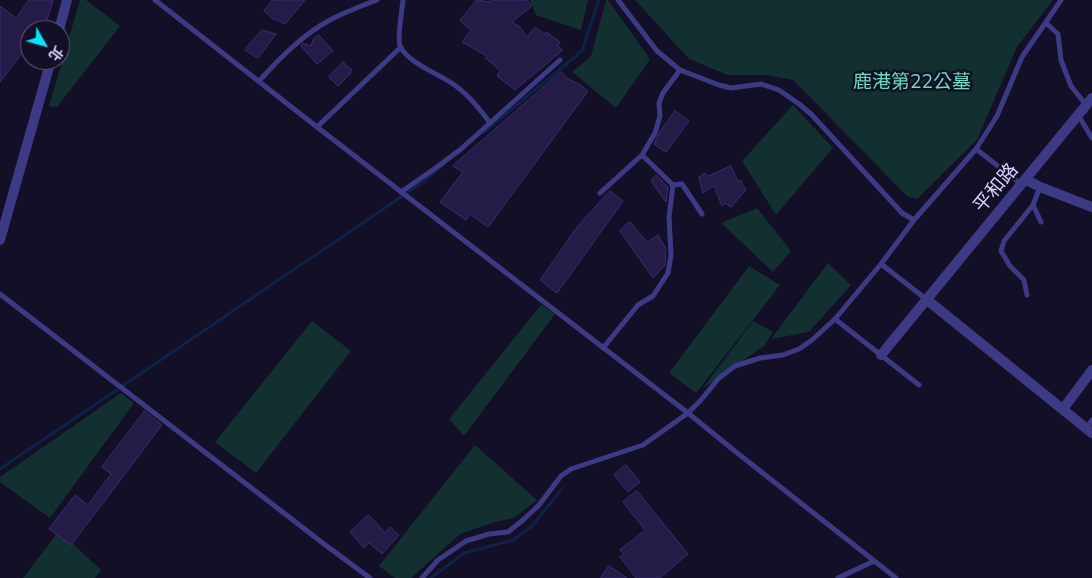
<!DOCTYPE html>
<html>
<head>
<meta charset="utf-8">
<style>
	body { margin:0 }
	#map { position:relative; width:1092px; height:578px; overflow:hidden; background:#130f26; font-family:Mulish,"Noto Sans TC",sans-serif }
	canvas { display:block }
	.north { position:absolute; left:20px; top:20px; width:50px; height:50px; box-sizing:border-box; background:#130f26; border:1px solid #625e7d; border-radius:50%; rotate:128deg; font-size:14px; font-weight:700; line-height:20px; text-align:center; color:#d9d4ff }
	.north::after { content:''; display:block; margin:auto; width:18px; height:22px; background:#00e5ff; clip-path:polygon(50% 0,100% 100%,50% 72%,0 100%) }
</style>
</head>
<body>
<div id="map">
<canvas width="1092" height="578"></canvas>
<div class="north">北</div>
</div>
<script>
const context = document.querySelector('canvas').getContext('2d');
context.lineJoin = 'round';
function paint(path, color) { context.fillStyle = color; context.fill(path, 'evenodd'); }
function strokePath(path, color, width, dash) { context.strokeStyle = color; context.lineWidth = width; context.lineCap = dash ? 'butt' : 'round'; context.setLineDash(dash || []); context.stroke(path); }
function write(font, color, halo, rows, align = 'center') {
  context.font = font + ' Mulish,"Noto Sans TC",sans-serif'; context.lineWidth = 5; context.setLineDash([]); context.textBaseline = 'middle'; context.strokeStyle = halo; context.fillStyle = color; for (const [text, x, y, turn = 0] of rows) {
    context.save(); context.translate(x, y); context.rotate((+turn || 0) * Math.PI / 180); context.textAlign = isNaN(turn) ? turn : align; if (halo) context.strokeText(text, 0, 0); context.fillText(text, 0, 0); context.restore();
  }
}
paint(new Path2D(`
	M80,0H86L120,26L57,107L49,106Z
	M530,0H588L581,30L536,15Z
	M606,0H608L650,59L616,108L572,72L591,56Z
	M635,0H1053L1017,47L977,140L917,199L907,196L793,80L765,75H728L689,59Z
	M793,105L833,148L776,215L742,161Z
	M757,208L791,251L773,272L721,223Z
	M828,263L851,285L809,332L771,339Z
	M749,266L780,285L696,393L669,373Z
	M541,305L555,314L464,436L449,419Z
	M312,321L351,351L256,473L215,442Z
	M753,321L773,332L764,346L702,389Z
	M121,393L134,403L50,518L0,482V477Z
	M475,445L537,500L514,518L495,522L460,534L411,578H395L379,566Z
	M59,531L101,570L95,578H23Z`), '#12302f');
strokePath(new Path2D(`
	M483,133L582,51L599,0
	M0,469L423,182L443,165
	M431,578L464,553L513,540L532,526L561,490`), '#0c2248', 3);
const building = new Path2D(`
	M29,0H53L44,30H30V43L0,82V6L16,18Z
	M273,0H305L285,24L272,18L264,11Z
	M477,0L489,2L492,0H527L532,6L512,22L520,27L527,37L535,27L545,34L546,32L560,42L557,45L563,50L515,90L497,76L500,71L492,63L485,58L487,56L462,42L471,30L460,21Z
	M262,30L276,34L258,58L245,50Z
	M319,35L333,51L317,64L301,46L303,43L311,46L313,40Z
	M343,62L352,70L350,72L351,73L338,86L329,77Z
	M561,72L568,79L579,84L588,91L488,227L470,214L466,220L440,202L463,172L453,166Z
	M675,111L689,121L666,152L654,144L659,133Z
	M731,166L738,182L740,180L746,190L731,207L725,203L722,206L714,186L703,193L699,177L705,173L708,176Z
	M656,175L668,187L666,202L651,181Z
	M610,191L623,201L557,293L540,280L578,226Z
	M630,222L647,242L658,235L666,249L665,265L653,278L620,231Z
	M145,411L162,425L71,545L49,529L75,495L88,505L111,474L102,467Z
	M626,465L640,482L628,492L614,475Z
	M637,491L688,554L660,578H636L620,557L624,554L620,550L645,530L623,502Z
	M369,515L385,533L390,527L399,535L382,554L369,543L364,548L350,532Z
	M609,566L627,578H601Z`);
paint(building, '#241b47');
strokePath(building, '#3b2d73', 1);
strokePath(new Path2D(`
	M155,0L317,127L688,413L736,452L896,578
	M403,0C402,11 397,37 400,46C408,63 439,74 453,84C468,94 480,109 490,123
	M618,0L657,51L680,70L719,85L731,88L761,84L779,90L799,104L811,114L902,213L914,220
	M1046,23L1058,34L1061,60L1071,86L1086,105
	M259,81C280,58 302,35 330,20C345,12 361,6 377,0
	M1078,115L1092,138
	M317,127L401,47
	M976,149L1021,184
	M673,185L682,184L702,214
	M1040,187L1033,205L1041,222
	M401,192L437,167L461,149L560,60
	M600,193L642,155
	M881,264L926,299
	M0,294L324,544L370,578
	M1027,295L1024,280L1010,266L1001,251L1004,241L1033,205
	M835,319L919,385
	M603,348L638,305L653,296L668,273L671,255L669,217L673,185L642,155L655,133L660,116L659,103L663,93L680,70
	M1086,428L1092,420
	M422,578L438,560L466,541L489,534L508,532L523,520L539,505L561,476L571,469L643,445L688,413L701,400L719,378L735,366L760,358L783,355L799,349L812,340L835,319L881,264L914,220L976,149L997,116L1022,57L1061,0
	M838,578L874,561`), '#3d3a85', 5);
strokePath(new Path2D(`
	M59,30L67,0
	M1025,179L1040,187L1092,207
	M0,240L51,60
	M926,299L1092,433
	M881,355L1092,98
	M1063,409L1092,370`), '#3d3a85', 10);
write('19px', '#5fe0c0', '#130f26', [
	["鹿港第22公墓",912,82]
]);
write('19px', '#d9d4ff', '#130f26', [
	["平和路",996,188,-50]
]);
</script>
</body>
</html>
